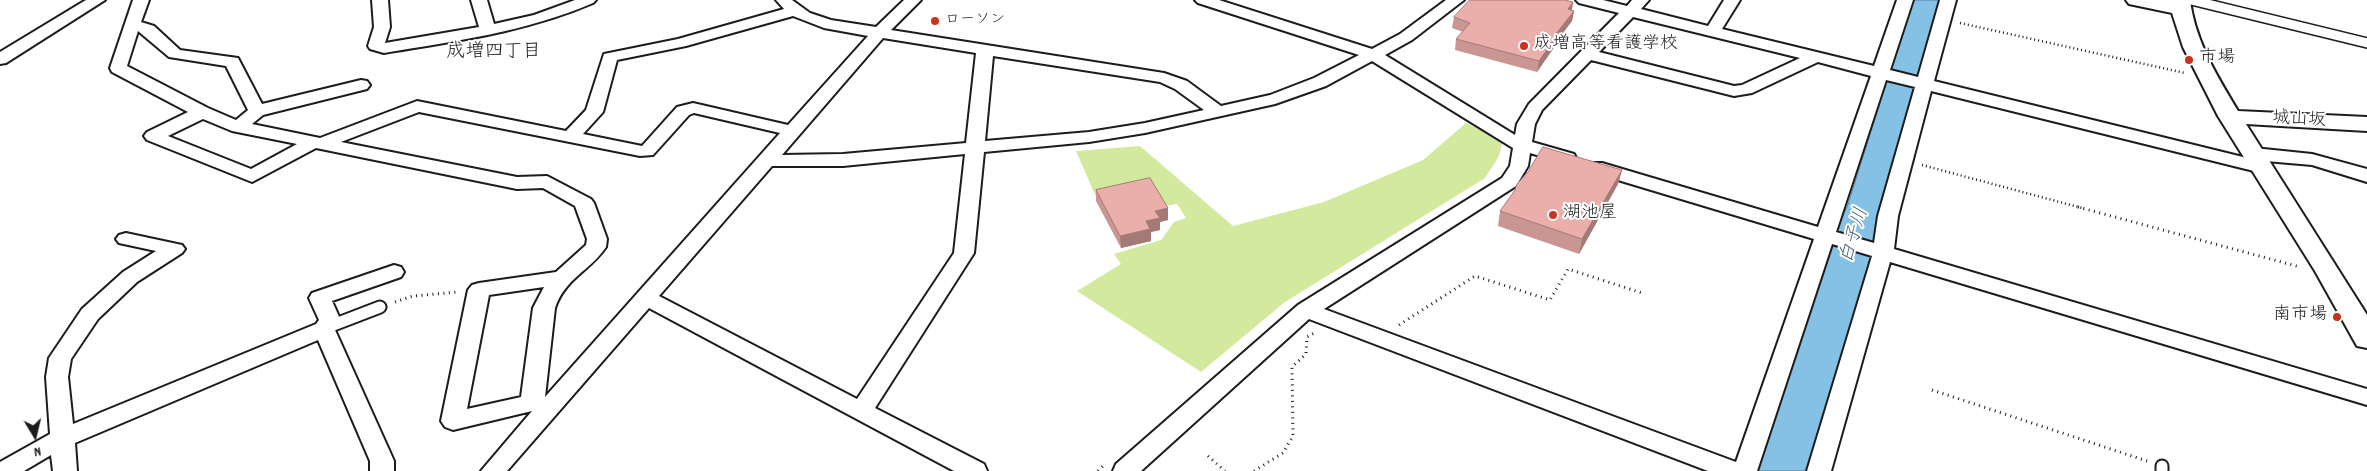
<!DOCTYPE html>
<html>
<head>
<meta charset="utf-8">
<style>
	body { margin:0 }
	#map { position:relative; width:2367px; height:471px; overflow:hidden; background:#fff; font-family:Dekko,sans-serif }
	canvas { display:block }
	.north { position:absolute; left:10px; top:411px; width:50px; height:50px; -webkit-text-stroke:4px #fff; paint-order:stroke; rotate:171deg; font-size:14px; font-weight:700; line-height:20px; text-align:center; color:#1c1c1c }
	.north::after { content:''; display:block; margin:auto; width:18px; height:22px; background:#1c1c1c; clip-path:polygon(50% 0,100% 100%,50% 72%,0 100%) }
</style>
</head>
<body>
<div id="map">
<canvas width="2367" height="471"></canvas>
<div class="north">N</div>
</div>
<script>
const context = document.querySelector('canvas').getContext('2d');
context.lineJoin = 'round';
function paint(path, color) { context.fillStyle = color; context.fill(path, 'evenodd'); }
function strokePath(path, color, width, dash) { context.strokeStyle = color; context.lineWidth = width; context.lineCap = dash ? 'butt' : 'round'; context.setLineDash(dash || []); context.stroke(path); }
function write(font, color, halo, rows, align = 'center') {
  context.font = font + ' Dekko,"Klee One",sans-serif'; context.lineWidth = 4; context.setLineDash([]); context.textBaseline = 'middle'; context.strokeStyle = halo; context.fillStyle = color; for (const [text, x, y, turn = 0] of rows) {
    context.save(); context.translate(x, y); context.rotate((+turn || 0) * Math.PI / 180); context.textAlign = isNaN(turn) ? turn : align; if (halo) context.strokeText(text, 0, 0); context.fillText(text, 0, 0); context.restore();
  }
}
paint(new Path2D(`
	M1466,123L1503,140L1499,156L1485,178L1285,302L1201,372L1077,291L1121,264L1114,254L1161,240L1174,222L1186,218L1177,204L1165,206L1151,185L1096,197L1076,151L1140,146L1233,226L1324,202L1423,160Z`), '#d2e99e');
const water = new Path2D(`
	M1913,0H1940L1878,233L1810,471H1757L1839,224L1847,207Z`);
paint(water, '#84c1e4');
strokePath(water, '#5a7f94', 1);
const serviceFar1 = new Path2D(`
	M2191,0L2367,43`);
const service = new Path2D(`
	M328,327L380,307
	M2162,466V471`);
const minor = new Path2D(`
	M86,0H105L6,63L0,64V52Z
	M133,0H149L141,22L154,26L180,50L238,58L262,104L361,80L367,81L370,85L367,89L263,115L252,124L320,138L417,101L566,131L586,110L604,54L678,39L784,9L776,0H792L810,13L831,20L876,27L904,0H921L891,30L1164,73L1187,81L1221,106L1270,95L1314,78L1359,55L1198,3L1195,0H1219L1372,49L1400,34L1446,0H1464L1412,40L1385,55L1515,135L1517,124L1529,104L1619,13L1579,3L1576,0H1603L1627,6L1632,0H1649L1641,9L1708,26L1724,0H1740L1722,29L1874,66L1897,0H1913L1890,70L1918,77L1940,0H1956L1934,81L2247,158L2245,154L2247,150L2254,148L2312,154L2367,169V182L2312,165L2254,160L2269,163L2271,167L2269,171L2262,173L1931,91L1898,216L1894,249L2367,389V405L1890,262L1831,471H1807L1872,256L1832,244L1757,471H1708L1309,319L1141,471H1113L1116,464L1298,305L1502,178L1510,166L1513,148L1372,61L1326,86L1275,104L1145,133L1089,142L984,152L974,253L875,408L984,464L987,471H954L649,308L507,471H481L532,411L453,430L445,427L441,421L468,290L472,285L479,283L556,272L586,245L587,239L575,206L543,188L517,189L316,148L252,182L147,140L144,136L147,132L188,112L112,72L110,68ZM793,16L824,28L868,36L788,125L693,103L677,107L642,146L583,134L603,112L617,60L686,46ZM1633,17L1800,58L1742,85L1734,86L1599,52ZM138,31L169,57L226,66L248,110L236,120L208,108L127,66ZM883,38L976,53L966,143L843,154L782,155ZM993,56L1160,82L1175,89L1204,110L1145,123L1089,132L985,141ZM1591,60L1734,96L1752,93L1818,62L1871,76L1818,227L1602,163H1588L1586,167L1588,171L1814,239L1736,462L1324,309L1516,186L1528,166L1530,153L1567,164L1574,162L1576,158L1574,154L1532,142L1535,124L1542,110ZM1886,80L1915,87L1878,216L1874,243L1836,232ZM419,112L640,156L653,155L689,115L694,113L780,133L545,397L555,308C565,278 590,271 606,247L607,239L594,203L591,199L547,176L517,177L341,142ZM203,119L232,131L297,144L251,169L168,136ZM965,154L954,253L857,399L659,296L772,166H843ZM544,287L533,308L521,397L467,409L489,295Z
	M372,0H388L390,27L385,43L479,27L471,0H487L494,24L534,15L575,0H596L593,3C526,32 455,41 384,53L370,49L368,46L374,27Z
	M126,233L182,245L185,249L182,253L137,282L98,319L71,359L68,377L73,424L316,324L319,320L309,298L312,293L394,265L401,267L404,272L401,277L332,301L341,321L335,330L394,461V471H370V461L318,340L75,443L77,471H53L51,455L24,471H0V462L50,434L46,377L49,358L82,309L123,272L156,251L119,243L116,239L119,235Z`);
const tertiary = new Path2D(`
	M2126,0H2190C2195,41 2217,76 2238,111L2367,117V131L2246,124L2367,315V348L2357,346L2315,271L2218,116L2183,47L2172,13L2129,4Z`);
strokePath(serviceFar1, '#1c1c1c', 12);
strokePath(service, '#1c1c1c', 15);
strokePath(minor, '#1c1c1c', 4);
strokePath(tertiary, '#1c1c1c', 4);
strokePath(new Path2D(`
	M1960,23L2185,73
	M1922,165L2082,208`), '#1c1c1c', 2.5, [1, 3]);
strokePath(new Path2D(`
	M2078,207L2300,267
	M395,302L413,296L458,292
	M1399,325L1475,276L1550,300L1568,269L1642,293
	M1932,390L2147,461
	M1208,456L1225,471
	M1098,471L1103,466
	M1254,471L1283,453L1293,436L1292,367L1306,354L1307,337L1316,332`), '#1c1c1c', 3, [1, 4.5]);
strokePath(serviceFar1, '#fff', 9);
strokePath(service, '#fff', 11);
paint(minor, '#fff');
paint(tertiary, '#fff');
paint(new Path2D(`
	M1573,2L1572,10L1574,11L1572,21L1556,42L1555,46L1537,72L1455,50L1456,39L1463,32L1452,28L1454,17Z
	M1622,170L1618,184L1579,254L1498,226L1500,211Z
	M1096,190L1168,208V220L1160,222V230L1151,232V241L1121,248L1096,201Z`), '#c99692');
paint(new Path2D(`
	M1573,2L1571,13L1568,9Z
	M1574,11L1572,21L1556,42L1555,46L1537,72L1539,61L1555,35Z
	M1622,170L1618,184L1579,254L1582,239Z
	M1168,208V220L1160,222V230L1151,232V241L1121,248L1120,236L1155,211Z`), '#a47a77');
const building = new Path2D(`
	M1470,0H1565L1573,2L1568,9L1574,11L1555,35H1557L1539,61L1456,39L1470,23L1454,17Z
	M1543,147L1622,170L1582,239L1500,211L1515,190L1517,184L1528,172Z
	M1150,178L1168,208L1155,211L1160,218L1146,221L1150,229L1120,236L1096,190Z`);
paint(building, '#eaafaa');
strokePath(building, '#a47a77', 1);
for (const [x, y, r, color] of [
	[935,21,5,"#c8321e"],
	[1524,46,5,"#c8321e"],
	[2189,60,5,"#c8321e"],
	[1553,215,5,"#c8321e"],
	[2337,317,5,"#c8321e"]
]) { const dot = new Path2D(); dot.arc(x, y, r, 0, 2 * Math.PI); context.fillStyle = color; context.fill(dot); strokePath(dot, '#fff', 2); }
write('15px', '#1c1c1c', '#fff', [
	["ローソン",945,21]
], 'left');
write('18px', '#1c1c1c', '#fff', [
	["成増高等看護学校",1534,46],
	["市場",2199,60],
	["湖池屋",1563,215],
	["南市場",2327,317,"right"]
], 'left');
write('18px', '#1c1c1c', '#fff', [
	["城山坂",2299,121,3]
]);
write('19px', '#1c1c1c', '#fff', [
	["成増四丁目",494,53]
]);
write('italic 19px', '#465e6c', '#fff', [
	["白子川",1856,236,-73]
]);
</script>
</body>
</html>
